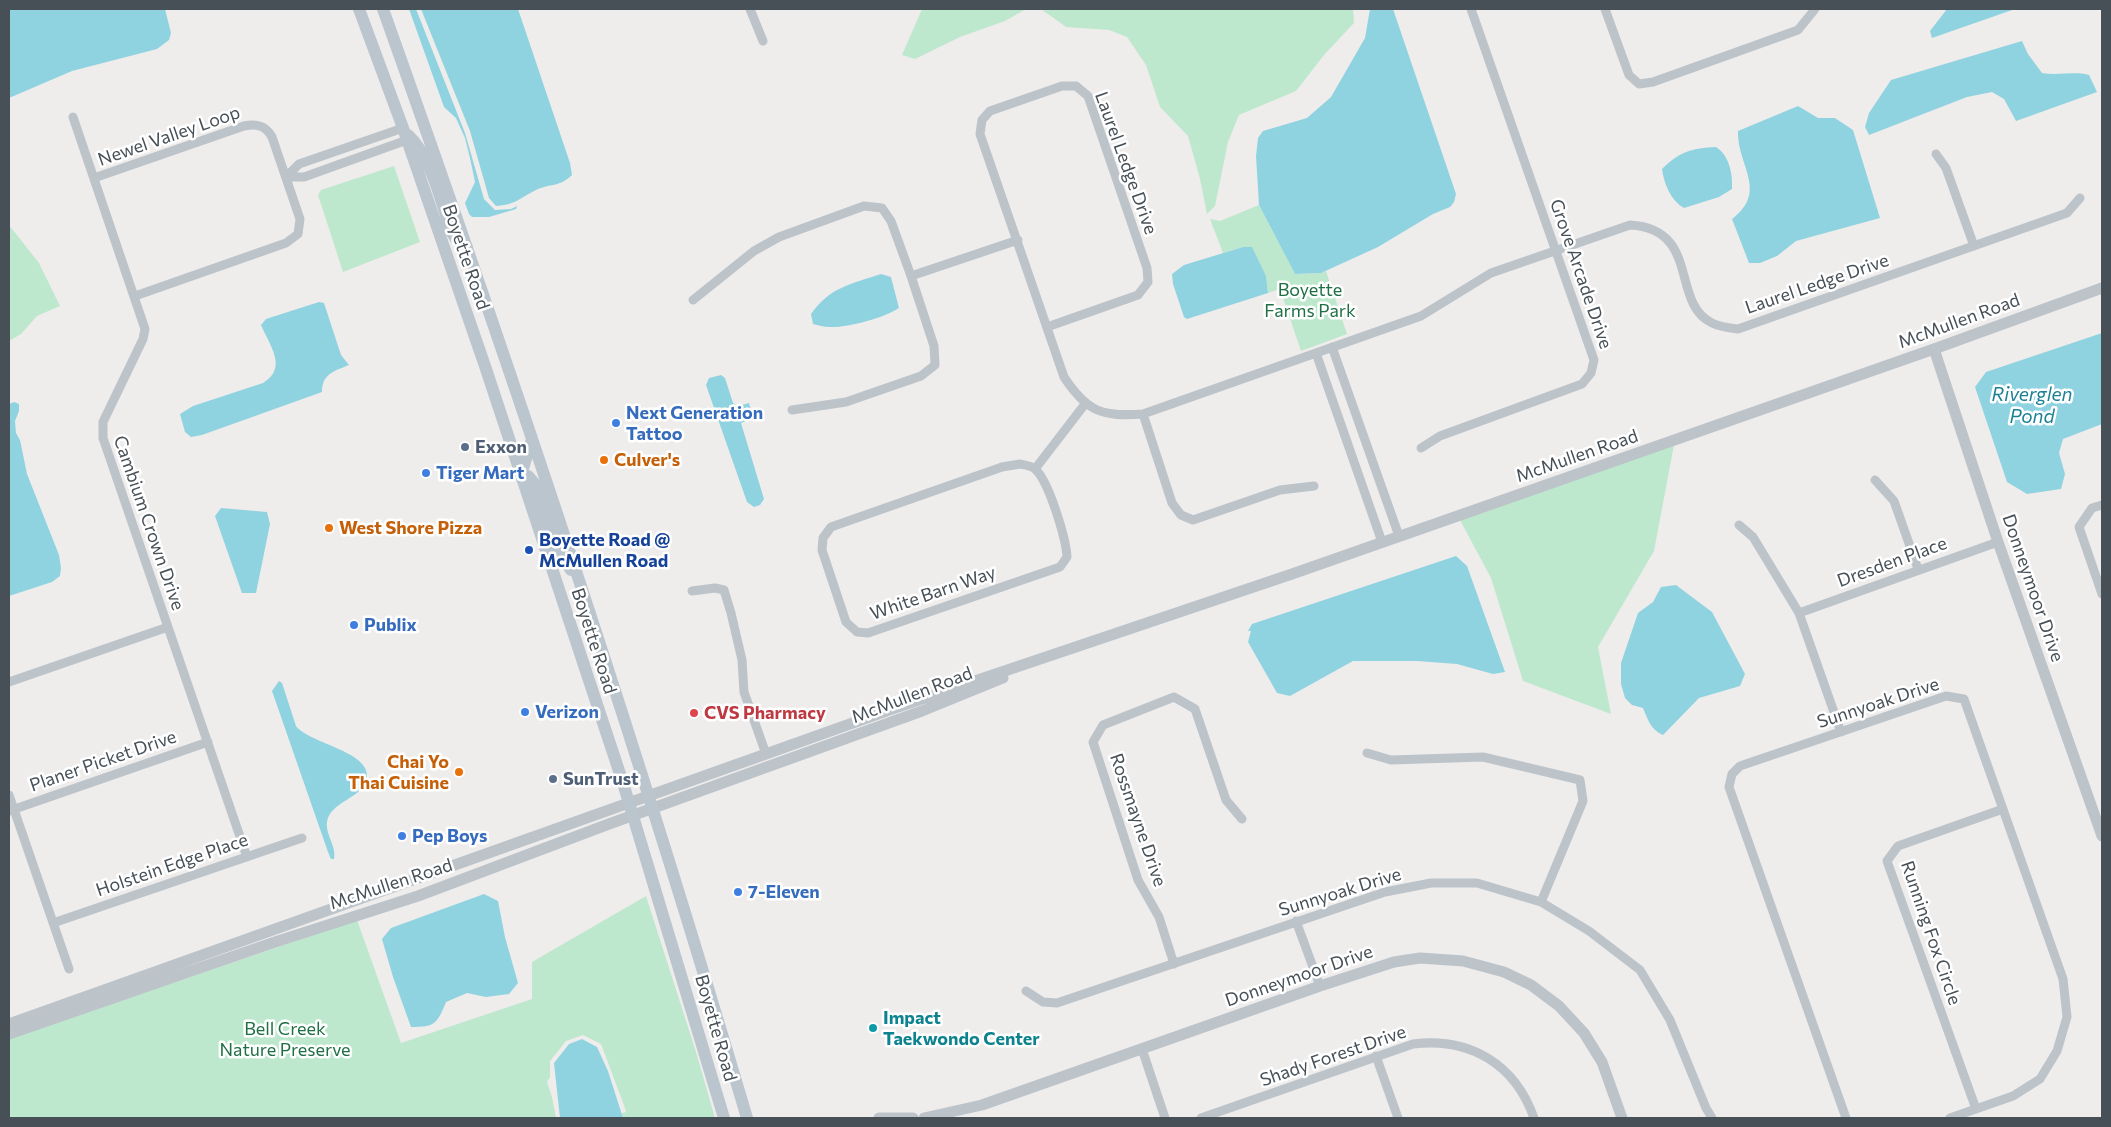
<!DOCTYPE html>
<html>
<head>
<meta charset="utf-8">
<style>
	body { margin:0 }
	#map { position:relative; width:2111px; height:1127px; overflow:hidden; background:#efecec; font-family:Commissioner,sans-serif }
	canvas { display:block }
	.frame { position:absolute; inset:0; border:10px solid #475057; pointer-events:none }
</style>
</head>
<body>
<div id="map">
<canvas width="2111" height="1127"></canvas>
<div class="frame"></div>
</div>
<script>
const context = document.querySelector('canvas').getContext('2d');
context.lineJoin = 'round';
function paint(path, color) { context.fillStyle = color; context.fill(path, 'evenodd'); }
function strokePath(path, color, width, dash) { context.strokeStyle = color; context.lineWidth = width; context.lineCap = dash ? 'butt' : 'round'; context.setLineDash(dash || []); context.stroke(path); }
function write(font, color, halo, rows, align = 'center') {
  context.font = font + ' Commissioner,sans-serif'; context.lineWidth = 5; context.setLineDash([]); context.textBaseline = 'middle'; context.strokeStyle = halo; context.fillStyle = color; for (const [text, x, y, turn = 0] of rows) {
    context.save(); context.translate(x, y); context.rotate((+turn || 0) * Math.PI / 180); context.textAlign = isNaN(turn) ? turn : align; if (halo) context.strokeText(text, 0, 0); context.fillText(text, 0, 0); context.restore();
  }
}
paint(new Path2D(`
	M922,9H1026L1005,21L960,37L915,59L902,55Z
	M1041,9H1353L1354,23L1324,55L1296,91L1239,115L1228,142L1215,206L1207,214L1200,179L1188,136L1160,107L1146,65L1127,37L1109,30L1066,27Z
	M394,166L420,242L343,272L318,195L321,190Z
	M1259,205L1295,274L1321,273L1326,271L1347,334L1301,351L1280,289L1268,293L1266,276L1243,247L1223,253L1210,219L1220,221Z
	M9,225L39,263L60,306L37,316L21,334L9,341Z
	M1674,445L1654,551L1598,647L1611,714L1523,681L1491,578L1460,520Z
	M646,896L696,1052L715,1118H608L626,1112L625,1108L601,1044L583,1035L566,1041L550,1061V1077L547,1082L552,1097L556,1118H9V1039L357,920L401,1043L532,999V962Z`), '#bee8cd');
paint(new Path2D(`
	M9,9H165L171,33L169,40L157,49L72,71L9,98Z
	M409,9H416L465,133L484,199L495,210L511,209L517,206L516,209L489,217H472L469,214L465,203L475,182L470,158L465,138L456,118L444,107Z
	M421,9H518L570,163L572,175C559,188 550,183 536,190C520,198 515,205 496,206L489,198L470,131Z
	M1370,9H1393L1456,194L1454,202L1450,207L1433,214L1378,247L1321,273L1295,274L1259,205L1256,156L1258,138L1263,131L1307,118L1331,97L1365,38Z
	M1947,9H2015L1932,38L1930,31Z
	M2022,41L2028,54L2042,73C2058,76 2073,71 2089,75L2097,92L2016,121L2004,99L1992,92L1967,97L1869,135L1865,127L1869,113L1891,80Z
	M1798,106L1818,118H1835L1853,130L1880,218L1796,241L1777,256L1760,263H1749L1732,219C1769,191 1737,166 1738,131Z
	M1716,147C1729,155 1733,174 1732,189L1719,197L1684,208C1671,201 1664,184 1662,169C1679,152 1692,148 1716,147Z
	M1243,247H1252L1266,276L1268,293L1187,319L1184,317L1173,284L1172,274L1184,265Z
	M881,274L891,277L899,308C884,318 847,328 829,327C824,327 818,325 813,324L811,314C830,287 851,284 881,274Z
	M319,302L324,303L341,355L349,365C334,371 322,374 322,392L202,435L191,437L185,432L180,414L193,406L263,383C288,368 270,346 261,325L266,319Z
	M2102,333V424L2063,439L2059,453L2065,474L2061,489L2027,494L2007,482L1975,387L1986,372Z
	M721,375L725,378L733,403L738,406L749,403L753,418L741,423L764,499L760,505L754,507L747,502L706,385L709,378Z
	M14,402L19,404V411L15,421L16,433L20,440L27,474L59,555L61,568L60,576L52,582L9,596V404Z
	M221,508L267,512L270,524L256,593H242L215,516Z
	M1456,556L1467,566L1505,672L1493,674L1457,664L1417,661H1353L1290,696L1277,693L1248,642L1251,631H1248L1252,624Z
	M1676,585L1712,612L1745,674L1740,686L1699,698L1663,735C1651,730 1648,720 1643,708L1632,705L1625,698L1621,684V663L1638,613L1653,602L1661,587Z
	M279,681L282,683L296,726C309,744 376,752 366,781C360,799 330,802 327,822C325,834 337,847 334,859H331L328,852L272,691Z
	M484,894L498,901L505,937L518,983L509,994L486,997L467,993L446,1002C437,1024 435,1027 411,1027L393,977L382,939L391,928Z
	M582,1039L597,1047L608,1071L623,1118H560L554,1063L569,1044Z`), '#90d3e0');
strokePath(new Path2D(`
	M750,9L763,41
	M1605,9L1629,75L1639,84L1653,82L1798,30L1815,9
	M73,117L145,329L143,339L103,422V438L247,857
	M1936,154L1946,168L1974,246
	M286,177L299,164L403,128
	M286,177H304L407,140
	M94,178L244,126C257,123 266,126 272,137L300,219L298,234L286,243L135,296
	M911,276L1018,240
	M693,300L754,251L779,237L864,206L882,208L891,221L911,276L934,346L935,365L921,376L846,402L792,410
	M1047,327L1138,295L1148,282L1147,268L1088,96L1076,86H1062L990,111L982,120L980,134L1064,377C1087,412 1102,417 1143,414L1421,316L1491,273L1630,225C1701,229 1670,303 1712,323C1720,327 1729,328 1738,329L2067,213L2080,198
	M1332,347L1399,536
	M1316,353L1382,542
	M1143,414L1172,503L1181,515L1193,520L1280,490L1314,486
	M1421,448L1440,436L1582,384L1591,373L1594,360L1471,9
	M1020,464C1025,465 1032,466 1035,469C1049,481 1066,539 1067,557L1060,567L868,633L857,632L846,622L822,550L823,538L831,527L1002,467Z
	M1035,469L1085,404
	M1875,480L1894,501L1918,569
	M2102,505L2092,508L2079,527L2102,594
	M1739,525L1753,537L1799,613L1841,732
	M692,591L715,588L724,590L731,613L742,660L744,692L766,754
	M1799,613L1998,542
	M9,682L168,627
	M1367,753L1391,760L1483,757L1580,780L1583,801L1541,902
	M9,795L69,969
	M9,811L208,742
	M1296,921L1320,986
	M53,923L302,838
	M1174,964L1159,917L1138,880L1093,742L1103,725L1174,697L1195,709L1226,800L1242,819
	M1026,991L1043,1002L1057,1003L1385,892L1431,883H1477L1541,902L1589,931L1640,970L1670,1020L1706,1108L1712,1118
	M1142,1049L1165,1118
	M1376,1056L1398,1118
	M1976,1109L1887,861L1898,846L2003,809
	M1201,1118L1413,1044C1470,1037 1515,1064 1534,1118
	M1846,1118L1729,787L1732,774L1740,766L1946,696L1964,699L2063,979L2067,1017L2057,1051L2040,1079L2013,1096L1950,1118`), '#bcc4ca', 9);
strokePath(new Path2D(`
	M1934,349L1998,542L2102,836
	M9,1024L892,709L1292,574L1934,349L2102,288
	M9,1034L275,942L418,896L609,824L922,711L1003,678
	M879,1118H913
	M924,1118L982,1105L1320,986L1394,962L1420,958L1463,961L1504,972L1531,985L1559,1006L1584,1033L1602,1062L1622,1118`), '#bcc4ca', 11);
strokePath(new Path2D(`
	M359,9L403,128L486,369L623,783L724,1118
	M383,9C514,376 637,745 747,1118
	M408,135C431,156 441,202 451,231L456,239L467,247
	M521,475L528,476L535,484L556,547L571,570
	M521,475L532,439`), '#bbc5ce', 12);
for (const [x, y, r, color] of [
	[616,423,5,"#3f7fe0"],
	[465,447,5,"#5c6f8a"],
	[604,460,5,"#e8710a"],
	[426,473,5,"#3f7fe0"],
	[329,528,5,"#e8710a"],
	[529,550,5,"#1a4fb4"],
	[354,625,5,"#3f7fe0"],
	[525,712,5,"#3f7fe0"],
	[694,713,5,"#e0444e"],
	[459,772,5,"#e8710a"],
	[553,779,5,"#5c6f8a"],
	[402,836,5,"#3f7fe0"],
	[738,892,5,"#3f7fe0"],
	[873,1028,5,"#0f9aa8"]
]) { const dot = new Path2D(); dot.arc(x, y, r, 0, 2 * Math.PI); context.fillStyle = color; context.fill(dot); strokePath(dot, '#fff', 2); }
write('18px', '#475057', '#fff', [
	["Newel Valley Loop",169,136,-19],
	["Laurel Ledge Drive",1126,163,70],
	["Boyette Road",466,257,71],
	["Grove Arcade Drive",1581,274,71],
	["Laurel Ledge Drive",1817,284,-19],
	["McMullen Road",1959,321,-20],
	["McMullen Road",1577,456,-19],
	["Cambium Crown Drive",149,523,71],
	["Dresden Place",1892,562,-20],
	["Donneymoor Drive",2033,588,71],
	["White Barn Way",933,593,-19],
	["Boyette Road",594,641,72],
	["McMullen Road",912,695,-21],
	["Sunnyoak Drive",1878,703,-18],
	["Planer Picket Drive",103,761,-19],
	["Rossmayne Drive",1138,820,71],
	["Holstein Edge Place",172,865,-19],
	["McMullen Road",391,884,-18],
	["Sunnyoak Drive",1340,892,-17],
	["Running Fox Circle",1931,933,71],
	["Donneymoor Drive",1299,976,-19],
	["Boyette Road",716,1028,74],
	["Shady Forest Drive",1333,1056,-19]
]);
write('18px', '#206f45', '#fff', [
	["Boyette",1310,290],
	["Farms Park",1310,311],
	["Bell Creek",285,1029],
	["Nature Preserve",285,1050]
]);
write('bold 18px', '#366cbe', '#fff', [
	["Next Generation",626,413],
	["Tattoo",626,434],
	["Tiger Mart",436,473],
	["Publix",364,625],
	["Verizon",535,712],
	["Pep Boys",412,836],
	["7-Eleven",748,892]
], 'left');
write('bold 18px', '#4e5e75', '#fff', [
	["Exxon",475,447],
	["SunTrust",563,779]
], 'left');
write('bold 18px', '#c56008', '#fff', [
	["Culver's",614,460],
	["West Shore Pizza",339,528],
	["Chai Yo",449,762,"right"],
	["Thai Cuisine",449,783,"right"]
], 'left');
write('bold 18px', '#164399', '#fff', [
	["Boyette Road @",539,540],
	["McMullen Road",539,561]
], 'left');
write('bold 18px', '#be3a42', '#fff', [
	["CVS Pharmacy",704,713]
], 'left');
write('bold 18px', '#0d838f', '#fff', [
	["Impact",883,1018],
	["Taekwondo Center",883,1039]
], 'left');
write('italic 19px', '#1c8095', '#fff', [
	["Riverglen",2032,395],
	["Pond",2032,417]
]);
</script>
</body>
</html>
